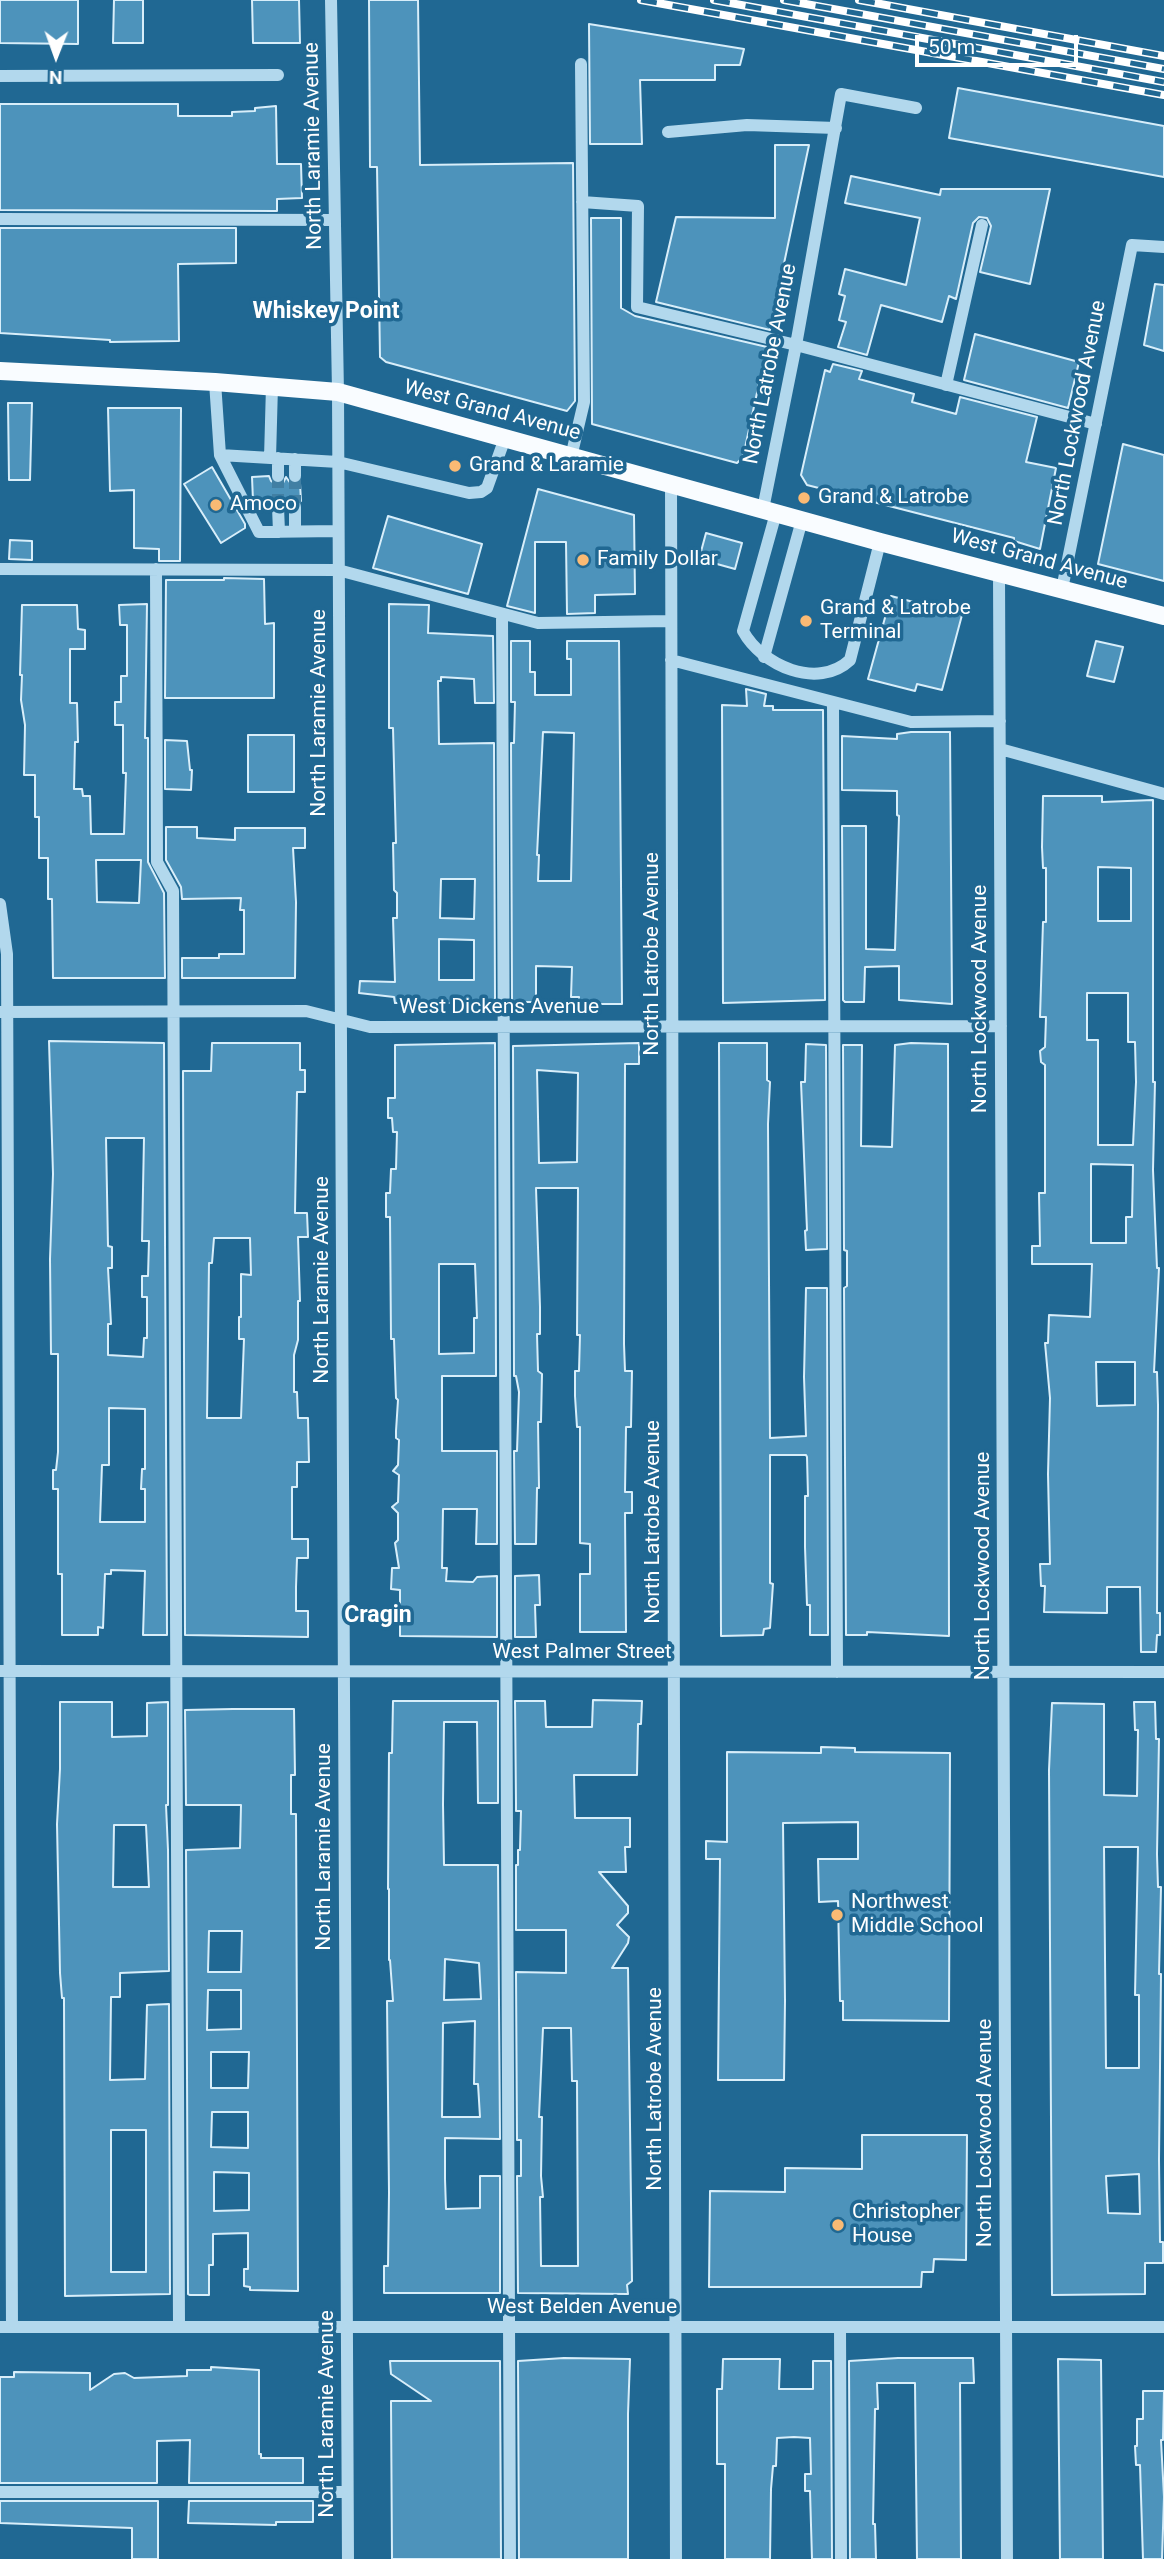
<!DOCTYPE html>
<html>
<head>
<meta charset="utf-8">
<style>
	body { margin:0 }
	#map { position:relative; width:1164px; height:2559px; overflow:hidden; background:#206893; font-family:Roboto,sans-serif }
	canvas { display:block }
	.north { position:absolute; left:21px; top:21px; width:70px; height:70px; -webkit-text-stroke:5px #206893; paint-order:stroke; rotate:181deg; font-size:19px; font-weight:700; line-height:28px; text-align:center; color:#fff }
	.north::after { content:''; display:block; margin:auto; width:24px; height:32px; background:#fff; clip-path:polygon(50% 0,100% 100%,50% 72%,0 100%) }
	.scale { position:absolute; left:915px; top:35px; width:163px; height:32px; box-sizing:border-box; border:4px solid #fff; border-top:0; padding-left:9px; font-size:21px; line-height:24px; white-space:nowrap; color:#fff; -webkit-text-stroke:5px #206893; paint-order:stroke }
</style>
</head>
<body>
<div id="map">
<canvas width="1164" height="2559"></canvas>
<div class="north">N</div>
<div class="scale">50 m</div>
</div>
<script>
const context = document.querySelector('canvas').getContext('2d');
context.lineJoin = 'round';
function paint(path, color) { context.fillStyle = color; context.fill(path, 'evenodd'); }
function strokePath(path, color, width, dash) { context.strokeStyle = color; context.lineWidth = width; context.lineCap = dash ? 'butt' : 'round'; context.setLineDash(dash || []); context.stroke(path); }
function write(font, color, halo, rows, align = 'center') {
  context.font = font + ' Roboto,sans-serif'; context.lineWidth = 7; context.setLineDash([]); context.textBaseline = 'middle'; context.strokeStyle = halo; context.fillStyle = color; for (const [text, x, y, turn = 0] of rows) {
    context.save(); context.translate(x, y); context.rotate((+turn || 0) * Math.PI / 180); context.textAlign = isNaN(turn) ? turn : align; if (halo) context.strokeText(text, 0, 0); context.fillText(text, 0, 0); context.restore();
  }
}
const building = new Path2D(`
	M0,0H78V44L0,43Z
	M114,0H143V43H113Z
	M252,0H299L300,43H253Z
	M369,0H418L420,165L573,163L575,401L567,411L386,362L380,357L377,167H370Z
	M589,24L744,49L740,65H715V80H640L642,144H590Z
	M958,88L1164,126V177L949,138Z
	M0,104H178V116H232V112L255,111V108L276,106L277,164H301L302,198L277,199V211L0,210Z
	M775,145H809L770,330L656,302L676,217L775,218Z
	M851,176L940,195L941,189H1050L1030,284L980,272L991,226L987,218L979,217L973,223L956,299L949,296L942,322L881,305L867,355L838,347L846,322L839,320L845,296L839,294L845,269L906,285L920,218L845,203Z
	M591,218H621V308L635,316L767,347L743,457L737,463L592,424Z
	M0,228H236V263L178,264L179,341L110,342V340L0,333Z
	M1155,284L1164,285V351L1144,345Z
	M975,334L1079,362L1068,408L964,380Z
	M833,364L862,371L859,379L914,394L912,402L956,414L960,397L1037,417L1026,462L1056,468L1040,549L1014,541V538L807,485L801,475L825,370L830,372Z
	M8,403H32L30,480H9Z
	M108,408H181L180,561H159V549L134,548V490L110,491Z
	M1123,444L1164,455V581L1098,564Z
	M212,467L245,524V528L221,543L184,484Z
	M269,476L271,481L277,485L283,483L286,477L291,484L300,483L301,501L291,499L287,506L283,500L277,498L271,502L269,507H256L253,501L252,477Z
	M538,489L634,515L635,594L595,595V613L567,614L566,542H535V613L507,606Z
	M388,516L482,544L468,594L373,568Z
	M706,533L742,543L735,569L699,559Z
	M10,540L32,541V560L9,559Z
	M224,578L264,579L265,624L274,623V698H165L166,580H224Z
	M891,596L962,615L942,690L917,684L915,691L868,679Z
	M147,604L145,738H148V862L164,893L165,978H53L52,899H48V858H39V817H35V775H24L25,725L21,700L22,675H20L22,605H77L78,629L85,630V649H70V703H77L78,742H75L74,789H82L83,796H90L91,834H124L126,773H123V725H115V702H121V676H127V625H120L119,605ZM96,860H141L139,903L97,902Z
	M389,604L429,605L428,633L493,636L494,703H475L474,679L441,677V681H438L439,744L494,743L495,1002L493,1003H395L394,997L359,993L360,981L395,982L393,918H397V893L394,890L393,843H396L393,728H389ZM441,879H475L474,919L440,918ZM439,939L474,940V980H439Z
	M511,641H530V672H535V695H571V659H567V641H619L622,1004H579V997H571L572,967L536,966V1002H512L511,743H514L515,702H511ZM543,732L574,733L571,881H538L539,855H537Z
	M1096,641L1123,647L1114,682L1087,676Z
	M746,689L766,694L764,706H773V710H823L825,1000L723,1003L722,705L747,706Z
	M911,732H950L952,1004L899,1000V966L865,967L864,1002H845L843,1000L842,826H866V949L895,950L899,816L897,815V791L842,790V736L897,739V734Z
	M248,735H294V792H248Z
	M165,740L187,741L190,770H192L191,790L165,789Z
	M1043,796H1102V802L1153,800V1082H1155L1153,1170L1157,1268H1159L1154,1372H1157L1158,1405L1157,1613H1160V1635H1157L1156,1652H1141L1140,1587H1107V1613L1044,1612L1045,1586H1041L1040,1564H1050L1048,1474L1050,1398L1045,1343H1048L1049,1315L1090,1317L1092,1264H1032V1246H1040L1039,1193H1045V1065L1041,1062L1040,1051L1045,1047L1046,1017H1040L1043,922H1046V868H1043L1042,847ZM1098,867L1131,868V921H1098ZM1087,993H1128V1042H1135L1136,1082L1133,1145H1098V1040H1087ZM1091,1164L1133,1165L1132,1217H1126V1243H1091ZM1096,1362H1135V1405L1097,1406Z
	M166,827H197V838L235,840V828H305V848H293L296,902L295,978H182V958H219V954H244V910H240L241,898L182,899L181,887L166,860Z
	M49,1041L164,1043L167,1635H143L145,1571L111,1570V1574H105L103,1628L98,1627V1635H62V1574H58V1489H53V1470H56L58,1452V1354H51L50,1259L53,1174ZM106,1138H144L142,1241H149L148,1276H142V1297H147V1338H144L143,1357L108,1355V1324H111L108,1268H112V1247L108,1246ZM109,1408L145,1409V1469H142L141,1489H145V1522H100L102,1465H109Z
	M212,1043H300V1070H305V1092H297L295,1213H307L308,1237H298L300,1301H298V1340L294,1355V1392H297L298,1418H308L309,1462H297V1487H292V1539H308V1558H297L296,1587V1611H308V1637L185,1635L183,1071H211ZM214,1238H250L251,1275L241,1274V1317H239V1339H244L241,1418H207L209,1263H212Z
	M495,1043L496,1376H442V1451H497V1544H476L477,1509H443L442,1568H447L446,1581L473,1582L477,1577L497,1576V1637L400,1636V1590L391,1589L392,1568H399L395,1543L398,1540V1513L392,1507L398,1502L399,1475L393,1471L398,1465L399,1440L396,1438V1431L398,1400L396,1398L394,1339H391L390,1217H386V1193H390L391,1169H396L397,1132H393L392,1118H388V1098H395V1045ZM439,1264H475L477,1318H474V1353L439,1354Z
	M639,1043V1064H625L624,1344L625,1371H632L631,1427H626L625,1492H632V1513H625L626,1632H580V1574H590V1544L580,1543V1427H577L575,1396V1371H579L580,1335H577L578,1188H536L540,1307V1334H537L538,1371L542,1374L541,1422H538L539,1488H537L536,1544H515L514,1451H517L519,1392L516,1376H514L513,1046ZM537,1070L578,1073L577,1162L539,1163Z
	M719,1043H767V1080L770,1082L768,1124L770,1438L806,1436L804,1377L806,1288H827L828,1635H810V1605H807L805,1547V1496H808L807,1457L806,1455H770V1583L773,1584L770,1628L764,1629L763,1635L721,1636Z
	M911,1043L948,1044L949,1636L867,1632V1635H846L844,1288L847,1286V1251L844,1250L843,1045H862L861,1146L892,1147L895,1045Z
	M806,1044L826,1045L827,1249L806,1250L805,1231L807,1230L801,1082H805Z
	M539,1575L540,1605H535L536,1637H515V1576Z
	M593,1700L642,1701L641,1724H638L637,1775H574L575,1818H630V1847H625L626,1872H599L628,1906V1913L617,1925L629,1937L628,1943L612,1968H628L632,2281L627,2285L628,2294L518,2293L517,2176H521V2140H517L516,1972L566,1973V1930H516V1865H518V1850H520L521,1811H516V1803L515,1701H545L546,1727H592ZM543,2028H571L572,2081H577L578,2266H541L540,2197H543L541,2176L542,2117H539Z
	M393,1701H498V1803H478L477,1722H444L443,1804L444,1865H498L500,2139L445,2138V2179L446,2209L480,2208V2176H500V2293H384V2266H388L389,2193L387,2001H393L390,1960H389V1889H388L389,1753H392ZM445,1959L479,1963L481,1999L444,2000ZM475,2021L474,2084H478L480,2117H442L443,2023Z
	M60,1702H112V1737L147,1736V1703L168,1702V1805H166L168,1850L169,1971L120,1973V1997H111L110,2080L145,2079L147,2005L169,2004L170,2294L65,2296L64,1998H62L60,1973L57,1824L60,1769ZM114,1825H146L149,1887H113ZM111,2130H146V2272H111Z
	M1134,1702H1155L1156,1739H1159L1157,1854L1158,1887H1161L1159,1974H1161L1159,2159L1160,2242H1163V2263H1145V2294L1052,2295L1049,1770L1052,1703L1104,1704V1795L1137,1796L1138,1730H1135ZM1104,1847H1138L1135,1995H1139V2068H1106ZM1139,2174L1140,2214L1108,2213L1106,2176Z
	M233,1709H294L295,1775H291V1814H296L298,2291L250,2290V2287L244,2286V2269H248V2233L213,2234V2265H209V2295H190L188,2294L186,1850L240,1848L241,1805H186L185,1710ZM209,1931H242L241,1972H208ZM208,1990H241V2029L207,2030ZM211,2052H249L248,2088H211ZM212,2112H248V2148L211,2147ZM214,2172L249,2173V2210L214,2211Z
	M821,1747L855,1748V1752L950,1753L949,2021L843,2020V2001H840L838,1901L819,1902L818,1859H858V1822L783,1823L785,2001L784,2080H718L720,1859H706V1841L727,1842V1752L821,1753Z
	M862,2135H967L966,2260L934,2259L933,2272H922L921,2287H709L710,2191L785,2192V2168L862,2169Z
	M564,2358L630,2359L628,2414V2559H519L518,2361Z
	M898,2358H973L974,2383H960L961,2559H917L915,2383H877L878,2409H875L873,2524H875L876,2559H850L849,2361Z
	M723,2359H780L779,2389H813V2361H831L832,2559H812L810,2491H805V2474H811L810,2438L794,2437L777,2438L776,2466H773L771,2489L770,2559H725V2464H717V2389H722Z
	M1058,2359L1101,2360L1103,2559H1060Z
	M390,2361H500L501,2559H392L391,2401H431L391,2374Z
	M211,2367L259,2370V2454H261V2458H303V2483H189L190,2440L157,2441V2483H0V2377H14V2372L90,2373V2390L114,2374L125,2373L134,2378L187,2376V2370H211Z
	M1143,2391H1164L1163,2440H1161L1164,2497L1162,2559H1143L1140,2465H1136L1135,2446H1137V2419H1143Z
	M0,2501H158V2559H132V2528L0,2523Z
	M189,2501H313V2522H276V2525L188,2523Z`);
paint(building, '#4d93bb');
strokePath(building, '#d8eefa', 2);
strokePath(new Path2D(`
	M278,476V507
	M295,507V476`), '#417fa3', 12, [12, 6]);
strokePath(new Path2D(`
	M331,0L338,392L348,2559
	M0,76L278,75
	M668,132L747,125L836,128
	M582,202L638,206L637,307L796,345L1096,424
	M0,219L335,220
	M215,382L220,455L259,532L338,531
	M946,385L982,225
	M220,455L338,462L469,493L481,492L487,488L505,438
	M571,457L584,402L581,64
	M270,458L272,386
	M295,459V476
	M278,476V458
	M671,484L676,2559
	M278,507L279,532
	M295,507V531
	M763,509L796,345L841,94L916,108
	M776,513L743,631C762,666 818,690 850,660L880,542
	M0,569L338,570L538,623L671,621
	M156,569L157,862L173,891L179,2326
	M999,573L1007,2559
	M1062,589L1132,245L1164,247
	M502,614L510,2559
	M764,657L802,520
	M671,660L911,722L1000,721
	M833,703L837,1672
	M1000,749L1164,794
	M0,904L7,954L12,2327
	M0,1012L306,1011L370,1027L1001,1026
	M0,1671L1164,1672
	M0,2327H1164
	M840,2327L841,2559
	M0,2492H347`), '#b2d8ed', 12);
strokePath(new Path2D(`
	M0,371L215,382L338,392L880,542L1164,616`), '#f9fcff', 18);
const rail = new Path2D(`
	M641,0L1164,95
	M714,0L1164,82
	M784,0L1164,69
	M859,0L1164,56`);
strokePath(rail, '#fff', 8);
strokePath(rail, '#206893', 5, [16]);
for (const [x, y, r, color] of [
	[455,466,7,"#faba74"],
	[804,498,7,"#faba74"],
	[216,505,7,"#faba74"],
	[583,560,7,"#faba74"],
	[806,621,7,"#faba74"],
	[837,1915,7,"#faba74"],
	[838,2225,7,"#faba74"]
]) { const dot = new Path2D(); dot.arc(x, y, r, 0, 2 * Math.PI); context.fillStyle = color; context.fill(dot); strokePath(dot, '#206893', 2.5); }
write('21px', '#fff', '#206893', [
	["North Laramie Avenue",314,146,-91],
	["North Latrobe Avenue",771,364,-79],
	["West Grand Avenue",492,411,15],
	["North Lockwood Avenue",1078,413,-79],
	["West Grand Avenue",1039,560,15],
	["North Laramie Avenue",320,713,-90],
	["North Latrobe Avenue",653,954,-90],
	["North Lockwood Avenue",981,999,-90],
	["West Dickens Avenue",499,1008],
	["North Laramie Avenue",323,1280,-90],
	["North Latrobe Avenue",654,1522,-90],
	["North Lockwood Avenue",984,1566,-90],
	["West Palmer Street",582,1653],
	["North Laramie Avenue",325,1847,-90],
	["North Latrobe Avenue",656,2089,-90],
	["North Lockwood Avenue",986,2133,-90],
	["West Belden Avenue",582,2308],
	["North Laramie Avenue",328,2414,-90]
]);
write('21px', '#fff', '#206893', [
	["Grand & Laramie",469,466],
	["Grand & Latrobe",818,498],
	["Amoco",230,505],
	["Family Dollar",597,560],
	["Grand & Latrobe",820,609],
	["Terminal",820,633],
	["Northwest",851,1903],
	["Middle School",851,1927],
	["Christopher",852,2213],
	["House",852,2237]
], 'left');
write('bold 23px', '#fff', '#206893', [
	["Whiskey Point",326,312],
	["Cragin",378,1616]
]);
</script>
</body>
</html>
